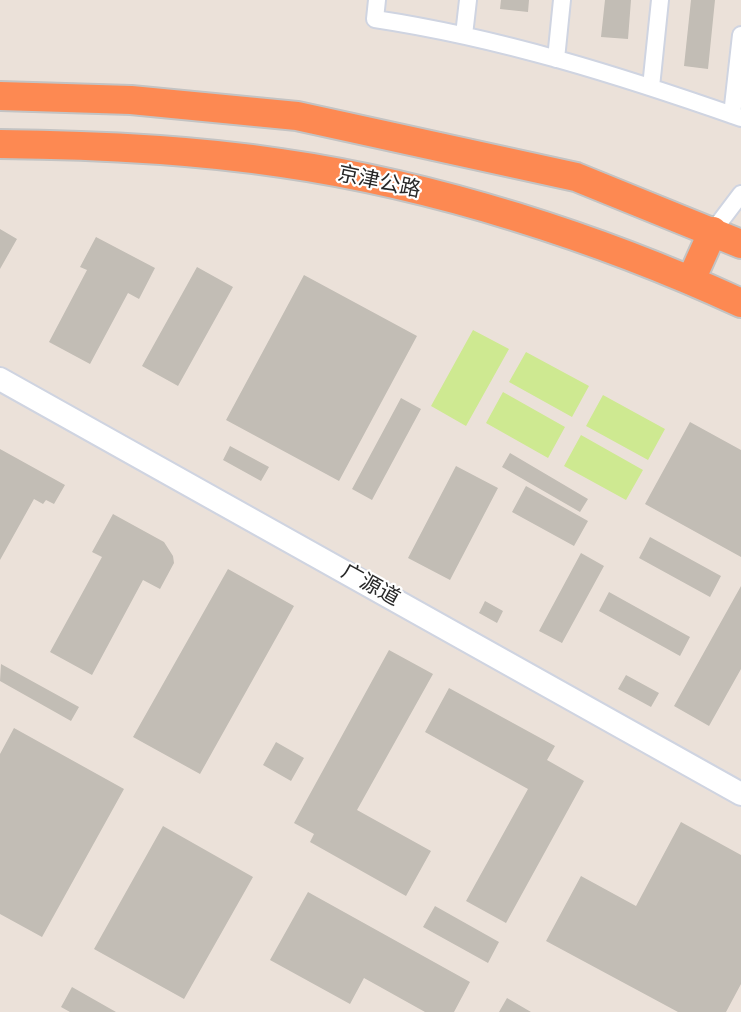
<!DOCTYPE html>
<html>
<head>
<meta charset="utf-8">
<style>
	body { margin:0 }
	canvas { display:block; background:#ebe1d9 }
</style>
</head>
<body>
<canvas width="741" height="1012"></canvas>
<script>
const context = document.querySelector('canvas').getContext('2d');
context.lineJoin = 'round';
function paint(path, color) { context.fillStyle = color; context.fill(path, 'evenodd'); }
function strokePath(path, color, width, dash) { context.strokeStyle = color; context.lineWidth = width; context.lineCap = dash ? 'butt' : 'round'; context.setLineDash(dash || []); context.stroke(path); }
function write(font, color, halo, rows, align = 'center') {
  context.font = font + ' "Roboto Condensed","Noto Sans SC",sans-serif'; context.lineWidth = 4.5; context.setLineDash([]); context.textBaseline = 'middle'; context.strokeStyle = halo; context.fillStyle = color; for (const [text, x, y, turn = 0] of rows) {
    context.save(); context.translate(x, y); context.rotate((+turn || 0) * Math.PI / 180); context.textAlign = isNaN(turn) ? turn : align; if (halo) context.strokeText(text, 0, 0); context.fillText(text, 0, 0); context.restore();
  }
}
paint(new Path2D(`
	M473,330L509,349L466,426L431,406Z
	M526,352L589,386L572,417L509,382Z
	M503,392L565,427L548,458L486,423Z
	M603,395L665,429L648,460L586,426Z
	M581,435L643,470L626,500L564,466Z`), '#cee991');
paint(new Path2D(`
	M501,0H529L528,12L500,9Z
	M605,0H631L628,39L601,37Z
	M691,0H715L708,69L684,66Z
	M0,229L17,239L0,269Z
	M96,237L155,268L139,299L128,293L90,364L49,342L87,270L80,267Z
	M197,267L233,287L178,386L142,366Z
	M304,275L417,336L339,481L226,420Z
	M401,398L421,409L372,500L352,489Z
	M690,422L741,450V557L645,504Z
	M230,446L269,467L261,481L223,460Z
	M0,449L65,485L54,504L46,500L43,504L34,499L0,560Z
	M510,453L588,499L580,512L502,467Z
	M456,466L498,488L450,580L408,558Z
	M526,486L588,521L574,546L512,512Z
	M113,514L164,542L173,556L174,563L160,589L143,580L92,675L50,652L102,557L92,552Z
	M650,537L721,576L710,597L639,558Z
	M581,553L604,566L562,643L539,631Z
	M228,569L294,606L200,774L133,737Z
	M741,586V669L709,726L674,706Z
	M609,592L690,637L680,656L599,611Z
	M485,601L503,611L497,623L479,613Z
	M389,650L433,674L357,810L431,851L406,896L310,842L314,834L294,823Z
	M1,664L79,707L71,721L0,681Z
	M626,675L659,693L651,707L618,689Z
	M449,688L555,746L547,760L584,781L506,923L466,901L528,789L425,732Z
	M14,728L124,789L42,937L0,914V754Z
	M276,742L304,758L291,781L263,765Z
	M681,822L741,855V984L726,1012H678L546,941L581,876L636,906Z
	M163,826L253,877L184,999L94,949Z
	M308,892L470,982L454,1012H425L364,978L350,1004L270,960Z
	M435,906L499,942L488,963L423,927Z
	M72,987L116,1012H70L61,1007Z
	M507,998L531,1012H499Z`), '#c2bdb5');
const street = new Path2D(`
	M377,0L375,19C501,38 621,76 741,118
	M464,35L468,0
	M556,59L562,0
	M651,87L660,0
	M732,115L741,35
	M713,231L741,194`);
const secondary = new Path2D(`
	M0,379L741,794`);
const highway = new Path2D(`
	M0,96L131,100L297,116L576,177L741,244
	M0,144C93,145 189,149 281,163C435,185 600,238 741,303
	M691,280L713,231`);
strokePath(street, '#cfd4e1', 20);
strokePath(secondary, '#cfd4e1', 26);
strokePath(highway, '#c3c3c3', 32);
strokePath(street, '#fff', 16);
strokePath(secondary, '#fff', 22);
strokePath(highway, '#fd8952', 28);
write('21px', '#282828', '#fff', [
	["京津公路",379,183,12],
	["广源道",370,586,29]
]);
</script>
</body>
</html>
